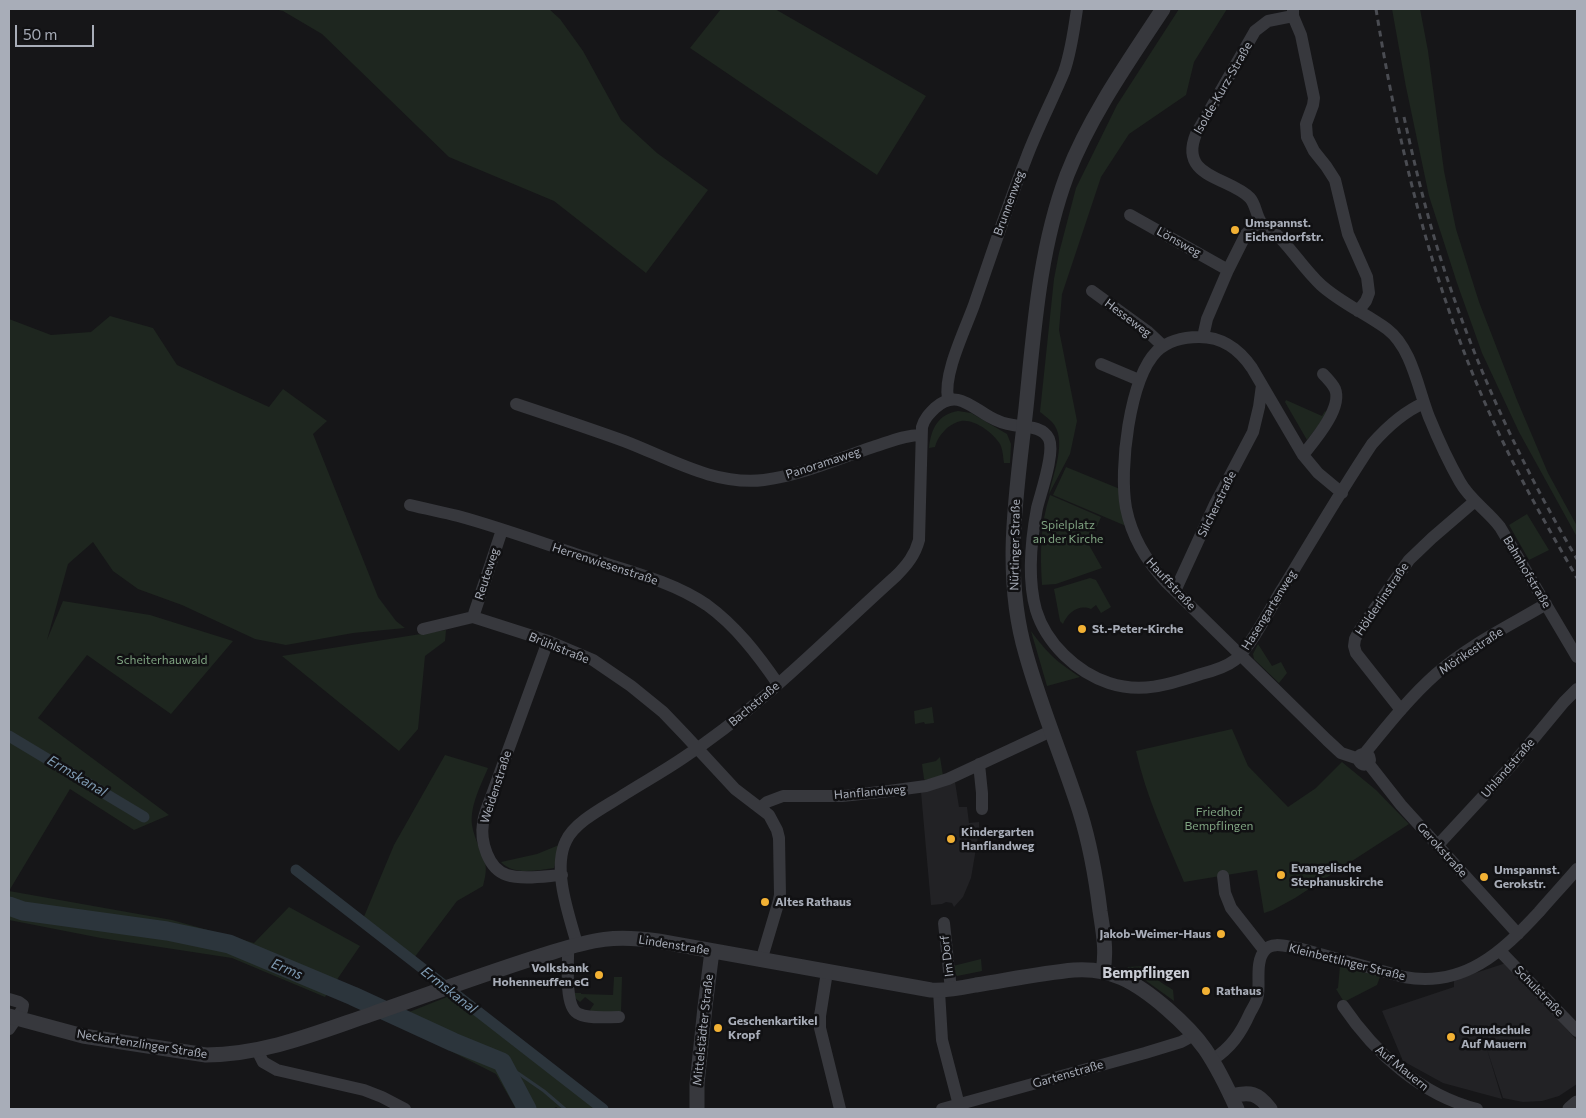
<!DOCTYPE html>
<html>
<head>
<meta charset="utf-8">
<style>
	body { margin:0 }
	#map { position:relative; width:1586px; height:1118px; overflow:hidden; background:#161618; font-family:Commissioner,sans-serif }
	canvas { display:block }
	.frame { position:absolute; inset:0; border:10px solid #a8adb8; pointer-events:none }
	.scale { position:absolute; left:15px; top:25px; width:79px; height:22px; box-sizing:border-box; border:2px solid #a8adb8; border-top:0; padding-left:6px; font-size:15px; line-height:18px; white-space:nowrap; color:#a8adb8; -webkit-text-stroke:4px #111113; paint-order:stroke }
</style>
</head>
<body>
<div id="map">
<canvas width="1586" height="1118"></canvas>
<div class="frame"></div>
<div class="scale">50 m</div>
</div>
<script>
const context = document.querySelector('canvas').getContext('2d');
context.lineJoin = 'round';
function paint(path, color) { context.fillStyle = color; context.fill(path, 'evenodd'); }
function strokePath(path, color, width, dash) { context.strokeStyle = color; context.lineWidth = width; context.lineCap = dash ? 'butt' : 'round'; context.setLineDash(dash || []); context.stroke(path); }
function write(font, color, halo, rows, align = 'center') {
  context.font = font + ' Commissioner,sans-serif'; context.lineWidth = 5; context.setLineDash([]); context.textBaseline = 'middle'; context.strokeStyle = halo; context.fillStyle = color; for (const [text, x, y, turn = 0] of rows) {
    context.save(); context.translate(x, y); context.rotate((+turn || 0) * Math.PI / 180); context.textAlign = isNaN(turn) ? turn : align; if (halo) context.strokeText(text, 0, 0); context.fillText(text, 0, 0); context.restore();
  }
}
paint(new Path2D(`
	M955,782L959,807H967L969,823L979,822V831L971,878L963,897L954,907L952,903L946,902L942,904L931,905L921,792Z
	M1506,963L1554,1014L1577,1041V1084L1559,1096L1542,1101L1523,1102L1503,1098L1486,1046L1502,1099L1443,1083L1403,1061L1382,1011L1454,987V980Z`), '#222225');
paint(new Path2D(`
	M274,9H549L560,19L583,51L621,120L657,153L708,190L646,273L554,201L449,157L322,34L283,11Z
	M721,9H775L926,96L877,175L690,48Z
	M1179,9H1227L1194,62L1186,95L1129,134L1101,177L1062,294L1059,330L1077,421L1070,454L1049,494C1053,474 1068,439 1052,422C1048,418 1044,415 1040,412L1054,279L1059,253L1076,188L1117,105Z
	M1392,9H1420L1428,51L1444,171L1456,229L1479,302L1517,400L1548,473L1577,526V537L1519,432L1482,353L1457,283L1429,196L1406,87Z
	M110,316L153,328L177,365L269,407L283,389L327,421L313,434L378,597L396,621L405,628L353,633L286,645L255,639L182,605L138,589L113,571L93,542L68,564L47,640L63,601L150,615L233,641L171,714L87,655L38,718L169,815L134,830L70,789L9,891L172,920L254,943L289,907L360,946L325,997L232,958L101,938L9,920V319L51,335L91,332Z
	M1286,400L1322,416L1325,411L1328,413L1307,440L1285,402Z
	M958,411L971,413L1007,434L1011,444L1010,463H1004C1003,457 1003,450 1000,444C993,433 975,419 961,421C956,422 951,425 947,428C941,434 937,439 935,447L929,448C931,429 938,414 958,411Z
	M1066,467L1120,489L1126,526L1053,495Z
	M1050,495L1101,517L1089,545L1102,568L1056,584L1042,585C1040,555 1040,524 1050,495Z
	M1527,514L1549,550L1529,560L1509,525Z
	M1090,578L1096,580L1111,607L1101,613L1096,605L1091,609C1079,604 1068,612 1063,624L1060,621L1054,589Z
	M446,630L445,641L425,656L418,729L399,751L282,656Z
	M1031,631C1047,653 1057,662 1080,677L1047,686Z
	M1258,644L1272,666L1281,662L1287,673L1279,683L1254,659L1253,654Z
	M932,707L934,723L925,724L924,722L915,724L914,711Z
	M1232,729L1248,766L1288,807L1316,788L1342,762L1376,790L1409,824L1295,898L1273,910L1264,913L1257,870L1184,882C1166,839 1146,796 1136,751Z
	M445,755L488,768C481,785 470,805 472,825C474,838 481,850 485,862C487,870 485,878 483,886L457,901L414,958L363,919L394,845Z
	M940,757L943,776L925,780L924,779L922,764L936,761Z
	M559,845L554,868C537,870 514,876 501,862L537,854Z
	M1324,958L1381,974L1377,985L1344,1002L1336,989L1338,988L1340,966L1332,965V963H1324Z
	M981,959L982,971L957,976L955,973L953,966Z
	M1153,964C1152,981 1162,982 1173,990L1174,1001L1127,967L1146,966Z
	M614,977H622L621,1013H593L590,1010L594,1004L585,997L580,1002L575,998V993H581V994L613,995Z
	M452,995L518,1048L597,1109H559L556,1107L553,1109H516L496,1074L389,1020Z`), '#1e261f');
strokePath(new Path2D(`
	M502,1062L544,1091L565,1109`), '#2c353c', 3);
strokePath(new Path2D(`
	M9,736L144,817
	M296,870L603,1109`), '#2c353c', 11);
strokePath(new Path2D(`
	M9,906L23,911L167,931L229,944L353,996L453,1042L502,1062L527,1109`), '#2c353c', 19);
strokePath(new Path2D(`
	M1293,9V16L1301,35L1314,98L1313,105L1306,124L1307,137L1314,151L1326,166L1335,180L1348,234L1367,277L1369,293L1366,301L1358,311
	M1293,16L1268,21L1255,31L1196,134C1178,178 1230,177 1250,198C1256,205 1256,215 1261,222C1267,228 1275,232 1281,239C1295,254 1306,271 1321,285C1341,303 1365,313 1387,329C1412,348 1418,389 1429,417C1438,439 1448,461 1460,482C1470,500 1487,510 1500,527L1577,657
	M1130,215L1228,270
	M1092,291L1147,331L1163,346
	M1203,337L1207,319L1228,270L1246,234L1253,227L1261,222
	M1101,364L1139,380
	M948,399C943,374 965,330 974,305C991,256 1007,207 1026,159C1037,129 1052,101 1064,72C1071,52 1074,30 1077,9
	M516,404C552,416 588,428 624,441C669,458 714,486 764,480C802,475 837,459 873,447C889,442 904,435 921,435
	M1303,455C1314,441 1343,408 1335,389C1332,383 1327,378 1323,374
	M1342,493L1318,473L1303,455L1252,368C1239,349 1223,337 1199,337C1184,337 1168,341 1157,351C1129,379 1119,470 1126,508C1132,538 1146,561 1167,583L1327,740L1341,753L1359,759
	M410,505C426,509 442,512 458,516C502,528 545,544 588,558C628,571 672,581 707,605C736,626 758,655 778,684
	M1175,591L1215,504L1253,432L1259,407L1262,385
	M473,617L502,530
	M423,629L473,617L548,641L593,660L631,686L663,712L685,735L735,789L769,815L777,830L779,838L780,895L778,904L761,961
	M548,641L490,800C487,808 484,815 483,823C480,841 488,869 507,875C522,880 546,876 562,875
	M1401,710L1356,653L1354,646L1355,639L1359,631L1409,560L1432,538L1475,501
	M1365,753L1369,756L1370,760C1368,766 1362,766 1359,761L1360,755L1365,753C1387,726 1410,697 1436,674C1469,645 1509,626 1546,604
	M1368,763L1401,805L1518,934
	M979,764L982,793V809
	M760,808L767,802L783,796H842L889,791L926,786L948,779L1051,731
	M1438,845L1511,766L1564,702L1577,689
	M1223,876L1225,893L1231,908L1264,950
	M944,923L951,990
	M577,944C569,915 552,869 566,841C575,821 607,806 625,794C644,782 664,771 683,758C761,707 827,638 896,576C907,565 915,555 919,540L922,427C924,419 929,414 935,408C956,389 970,406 990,417C997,421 1005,424 1013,425C1025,427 1043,426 1049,439C1055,453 1041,492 1037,508C1031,540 1027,578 1036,610C1046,643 1076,672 1109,683C1142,694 1170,684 1201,674C1213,671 1226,667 1235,660C1250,648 1270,609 1281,591C1311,542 1340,492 1372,444C1387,427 1403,412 1424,403
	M568,947C569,962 563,1008 579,1014C590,1019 607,1017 619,1017
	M1500,951L1577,1031
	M827,972L820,1016V1028L840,1109
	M939,991L942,1040L960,1109
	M9,999L19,1002L23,1005L22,1010L9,1029
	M1343,1006C1375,1053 1421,1095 1477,1109
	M257,1050L263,1062L277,1070L364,1090L382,1097L405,1109
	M1212,1060C1231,1048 1241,1033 1250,1013C1253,1007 1257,1002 1258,995C1260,982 1255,961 1265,950C1272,941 1288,947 1298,948L1404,977C1464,988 1502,952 1539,912C1552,897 1565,883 1577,869
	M942,1109L1145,1053L1181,1042L1194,1035`), '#37383d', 12);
strokePath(new Path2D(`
	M1103,971C1107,951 1103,931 1100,911C1096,878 1090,844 1080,812C1063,759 1041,708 1026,654C1002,573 1017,490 1026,408C1034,330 1039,250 1067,175C1090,116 1128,62 1163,9
	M9,1016L83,1036L206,1055C267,1054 316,1033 372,1014C432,993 492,971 553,952C594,939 614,935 658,941L931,990C946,991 961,988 976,985C1008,980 1041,973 1074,970C1090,969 1107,971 1122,978C1149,990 1188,1025 1205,1049C1218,1068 1228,1089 1237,1109
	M1231,1096C1250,1091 1258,1093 1270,1109
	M697,1109V1084L705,1007L712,951
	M1570,1109L1577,1103`), '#37383d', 15);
strokePath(new Path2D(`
	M1376,9C1400,157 1437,306 1503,442C1525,488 1551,533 1577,578
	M1404,117C1416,171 1429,225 1447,278C1480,376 1524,470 1577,559`), '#4a4c52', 3, [6, 5]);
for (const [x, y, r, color] of [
	[1235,230,5,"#f2b134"],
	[1082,629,5,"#f2b134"],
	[951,839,5,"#f2b134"],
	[1281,875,5,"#f2b134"],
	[1484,877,5,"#f2b134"],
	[765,902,5,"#f2b134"],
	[1221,934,5,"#f2b134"],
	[599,975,5,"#f2b134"],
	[1206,991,5,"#f2b134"],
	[718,1028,5,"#f2b134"],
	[1451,1037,5,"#f2b134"]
]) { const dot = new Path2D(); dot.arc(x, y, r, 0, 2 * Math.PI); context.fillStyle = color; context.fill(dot); strokePath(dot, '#111113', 2); }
write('12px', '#a8adb8', '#111113', [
	["Isolde-Kurz-Straße",1223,88,-60],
	["Brunnenweg",1009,203,-70],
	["Lönsweg",1179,242,29],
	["Hesseweg",1128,318,37],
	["Panoramaweg",823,463,-18],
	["Silcherstraße",1217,504,-64],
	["Nürtinger Straße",1015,545,-89],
	["Herrenwiesenstraße",605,564,18],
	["Bahnhofstraße",1527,572,59],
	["Reuteweg",487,574,-72],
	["Hauffstraße",1171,584,47],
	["Hölderlinstraße",1382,599,-56],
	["Hasengartenweg",1269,610,-58],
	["Brühlstraße",559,648,22],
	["Mörikestraße",1471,651,-34],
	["Bachstraße",754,704,-40],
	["Uhlandstraße",1508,768,-49],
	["Weidenstraße",496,787,-72],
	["Hanflandweg",870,792,-5],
	["Gerokstraße",1442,850,48],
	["Lindenstraße",674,945,9],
	["Im Dorf",947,956,-97],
	["Kleinbettlinger Straße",1347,962,14],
	["Schulstraße",1539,991,46],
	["Mittelstädter Straße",703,1030,-84],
	["Neckartenzlinger Straße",142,1044,9],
	["Auf Mauern",1402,1068,39],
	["Gartenstraße",1068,1074,-16]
]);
write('bold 12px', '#a8adb8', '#111113', [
	["Umspannst.",1245,223],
	["Eichendorfstr.",1245,237],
	["St.-Peter-Kirche",1092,629],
	["Kindergarten",961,832],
	["Hanflandweg",961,846],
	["Evangelische",1291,868],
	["Stephanuskirche",1291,882],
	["Umspannst.",1494,870],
	["Gerokstr.",1494,884],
	["Altes Rathaus",775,902],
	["Jakob-Weimer-Haus",1211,934,"right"],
	["Volksbank",589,968,"right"],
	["Hohenneuffen eG",589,982,"right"],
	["Rathaus",1216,991],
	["Geschenkartikel",728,1021],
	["Kropf",728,1035],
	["Grundschule",1461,1030],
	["Auf Mauern",1461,1044]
], 'left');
write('12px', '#7fa381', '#111113', [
	["Spielplatz",1068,525],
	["an der Kirche",1068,539],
	["Scheiterhauwald",162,660],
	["Friedhof",1219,812],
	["Bempflingen",1219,826]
]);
write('italic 14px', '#7f9bb3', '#111113', [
	["Ermskanal",77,776,31],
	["Erms",287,969,23],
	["Ermskanal",449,990,38]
]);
write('bold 15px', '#c9ccd4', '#111113', [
	["Bempflingen",1146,973]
]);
</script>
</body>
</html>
